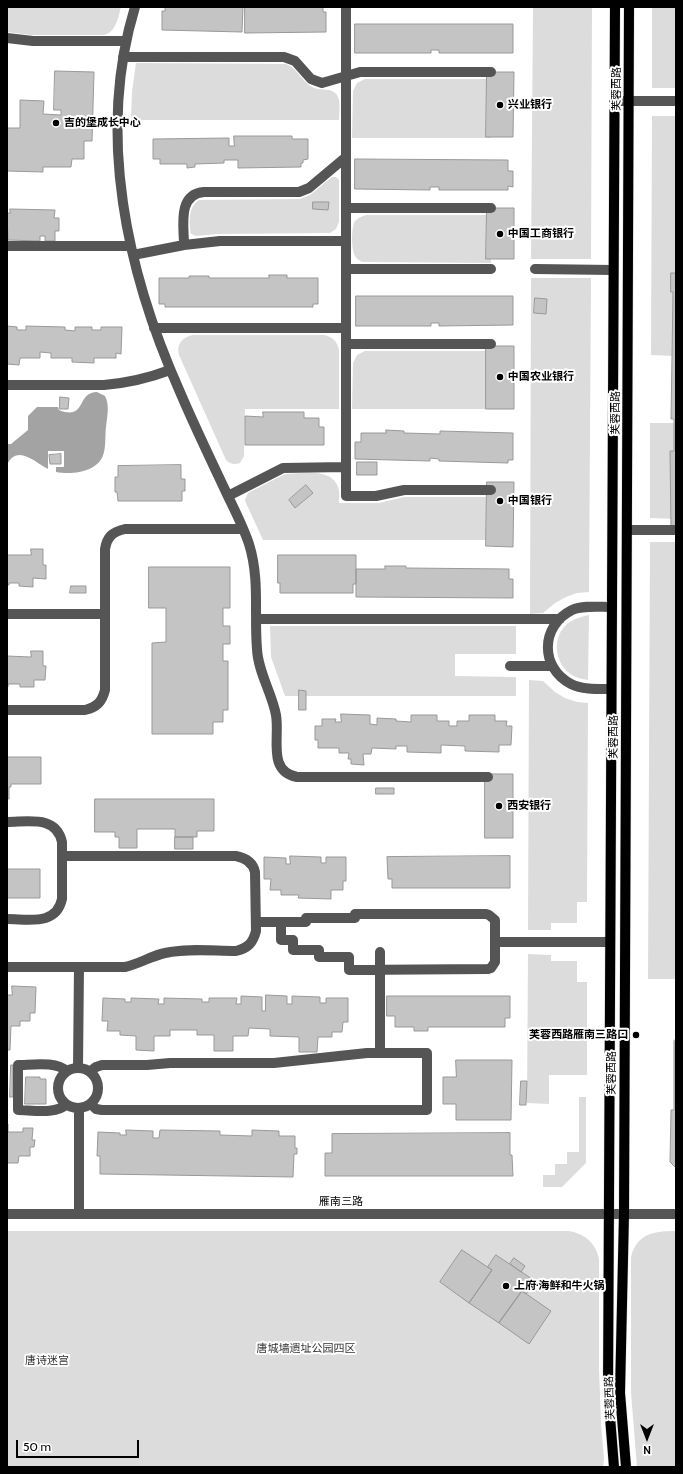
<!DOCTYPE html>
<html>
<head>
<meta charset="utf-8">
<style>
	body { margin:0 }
	#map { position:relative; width:683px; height:1474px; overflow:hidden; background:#fff; font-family:Cabin,sans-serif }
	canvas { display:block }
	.frame { position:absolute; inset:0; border:8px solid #000; pointer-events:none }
	.north { position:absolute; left:627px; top:1418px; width:40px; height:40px; -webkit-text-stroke:3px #fff; paint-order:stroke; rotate:180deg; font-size:11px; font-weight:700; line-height:16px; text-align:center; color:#000 }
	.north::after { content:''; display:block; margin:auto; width:14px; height:18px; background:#000; clip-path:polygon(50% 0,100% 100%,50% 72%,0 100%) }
	.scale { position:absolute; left:16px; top:1440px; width:123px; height:18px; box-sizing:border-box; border:2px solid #000; border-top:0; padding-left:5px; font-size:12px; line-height:14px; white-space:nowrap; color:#000; -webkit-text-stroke:3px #fff; paint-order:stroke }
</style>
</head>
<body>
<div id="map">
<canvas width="683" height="1474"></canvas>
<div class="frame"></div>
<div class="north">N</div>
<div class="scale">50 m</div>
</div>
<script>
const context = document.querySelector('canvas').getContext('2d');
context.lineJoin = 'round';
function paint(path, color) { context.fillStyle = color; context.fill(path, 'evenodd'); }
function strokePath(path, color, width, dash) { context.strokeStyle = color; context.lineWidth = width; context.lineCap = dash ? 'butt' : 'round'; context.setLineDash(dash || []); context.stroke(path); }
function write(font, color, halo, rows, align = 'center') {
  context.font = font + ' Cabin,"Noto Sans SC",sans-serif'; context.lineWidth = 4; context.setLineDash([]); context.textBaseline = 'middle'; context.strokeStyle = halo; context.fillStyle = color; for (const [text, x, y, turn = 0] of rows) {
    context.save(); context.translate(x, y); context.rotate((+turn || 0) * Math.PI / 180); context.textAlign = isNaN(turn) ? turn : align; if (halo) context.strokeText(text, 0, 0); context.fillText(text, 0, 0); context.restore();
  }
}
paint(new Path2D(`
	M7,7H121C118,18 116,34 102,35H31L7,32Z
	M533,7H592L591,259H531Z
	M652,7H676V88H652Z
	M136,63L286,64C298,68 302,83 314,88C322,91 331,87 337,95C341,101 339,113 339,120H131L132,92Z
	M365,79H491V138H352L353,91L357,83Z
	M652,116H676V519L650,518V423H674V356L651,355Z
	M332,177H336L339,180V222L336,229L330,233L217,234L196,236L191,234C189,222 188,207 199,200L300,199L310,195Z
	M366,215H491V263L362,262C359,260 357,259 355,256C351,250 351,227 355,221C358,218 362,216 366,215Z
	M531,278H591L589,592L577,593L566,597L555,603L543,613L530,614Z
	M193,335H324C333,337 337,341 339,350V409H245L244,456L240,463C234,465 230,464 226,460L179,355C176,345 182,337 193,335Z
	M365,351H491V409H352L353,363L357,355Z
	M285,474C301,474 331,467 338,487C340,492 339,497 339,503H379L404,497H491V540H263L246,503L245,500L248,493Z
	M650,542H676V979H648Z
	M589,615L588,680C585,679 580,679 576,677C556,669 550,640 566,625C572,619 581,617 589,615Z
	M270,626H516V654H455V676L516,677V696H285L271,657Z
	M529,680L543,681L555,692L565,698L577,702L588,703L587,902H577V923H551V930H528Z
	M528,954L551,955V961H577V982H587V1075H549V1104L527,1103Z
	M579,1097H586V1163L562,1187H543V1175H555V1164H567V1152H579Z
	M7,1231H568C584,1233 596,1243 599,1259V1369L601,1423L604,1459L603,1467H7Z
	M676,1231V1467H637L631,1393V1257C637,1233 655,1231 676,1231Z`), '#dcdcdc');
paint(new Path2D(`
	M97,392L105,396C110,405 107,417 106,427C105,435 106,444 104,452C100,472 73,475 56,472V467H64V451H48V469C36,463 17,443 7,465V444H11L28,430V416L37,407H58L59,410C87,421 76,392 97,392Z`), '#a3a3a3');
const building = new Path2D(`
	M165,7H243L242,32L162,30V11H165Z
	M245,7H323V12H326V32L245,33Z
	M355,24H513V53H439V50H431V53H355Z
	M55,71L94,72L92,141H84V159H72L71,167H43V172L7,171V119V128H20V100L44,101L43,114L61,115V110H54Z
	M487,72H514L513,137H486Z
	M234,136H292V139H308V159L303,160V163H301V167L238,168V160H224V163L195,164V167L187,168V164H160V159H153V139L229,138V146H234Z
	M355,159L508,160V171H513V187L508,186V190H439V187H430V190L355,189Z
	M313,202H329L328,210L313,209Z
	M487,208H514V259H486Z
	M10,209L55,210L54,218H59V231H55V241H45V236H40V241L8,240L7,213H10Z
	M671,273H676V528H671L670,451H674V419H671L673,292H671Z
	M269,275H287V278H318V304H313V307H165V304H159V278H189V276H209V278H269Z
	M356,296H513V325L439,326V323H431V326H356Z
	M535,298L547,299L546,314L534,313Z
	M7,326L17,327V330H26V326L65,327V330L75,331V327H92V330H101V327H122L121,354L116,353V358H94V363L72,362V358H51V353L40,352V358H20L19,365L7,364Z
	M486,346H514V409H486Z
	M60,397L69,398L68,409H60Z
	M263,412H304V418H319V427H324V445H245V416L263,417Z
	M386,430L404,431V433L440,434V431L513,433V460H508V463L439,461V459L430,458V461L355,459V442H361V433H386Z
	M61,454V464H50L49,455Z
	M357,462H377V475H357Z
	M181,465V479H185V491H182V501H118L117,492H115V477H118V466Z
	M487,482H514L513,547L486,546Z
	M306,485L313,493L295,508L289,500Z
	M31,549H43V565H46V579L33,578V587L19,586V583H9V585H7V555H31Z
	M278,555H356V584H353V593H280V583H278Z
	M385,566H406V568L509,569V579H513V598L356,597V569H385Z
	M149,567H230V608H223V626H230V644H223V661H228V710H223V722H213V734H152V643L166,642V608H149Z
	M71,586H86V593H70Z
	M31,651H43V666H46L45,680H34V687H20V684H8V687H7V656L31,657Z
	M299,690L306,691V710H299Z
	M341,714L370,715V724L377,725V718L396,719V721L411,722V715H437V721H449V726H457V721H469V715H495V721H507L506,726H512L511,745H499V752L465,751V746L441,745V753L407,752V746H396V749L372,748L371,754H363L364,765L351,764V759H348L349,753H339V748H318V740H315V726H322V719H336L335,722H341Z
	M7,757H41V784H11V787H9V799H7Z
	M485,774H513V838H485Z
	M376,788H394V794H376Z
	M95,799H214V831H197V837H175V829H137V848H119V837H115V832H95Z
	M175,837H193V849H175Z
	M290,856L321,857V863H326V857H346V881H343V890H331V899L298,898L299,895H281V890H270L271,879H264V857L286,858V864H290Z
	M510,856V888H392V879H388L387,857Z
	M7,869H40V898H7Z
	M12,986L36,987L35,1013H30V1021H20V1026H11L10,1050H7V987V995H12Z
	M266,995L287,996V1004H292V996L320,997V1003H326V998H348V1022H343L342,1032H332V1037H318L317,1052H299V1037L270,1036V1029L249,1028L248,1036H233V1051H214V1035H197V1030H170V1036H154V1051L136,1050V1036L120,1035V1031H107L108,1021H102L103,998L125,999V1002H131V998L159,999L158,1004H164V998L202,999V1002H209V998H237L236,1004H241V996L262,997V1011H265Z
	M387,996H510V1018H505V1027H428V1031H414V1027H395V1016H387Z
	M676,1039V1168L670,1162L671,1110H674V1041Z
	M456,1060H512L511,1120H456V1104H443V1077H456Z
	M11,1065H13V1097H10Z
	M26,1077H40V1079H46V1104H25Z
	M521,1081H527L526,1105H520Z
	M7,1124H8V1132H23V1128H33L32,1140H35L34,1147H30V1156H19L18,1163H7Z
	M126,1130L153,1131V1138H159L160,1130L220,1131V1135L252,1136V1130L279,1131V1136H295V1148H297V1154H294L293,1177L100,1174V1156H97L98,1132L120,1133V1135H126Z
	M510,1133V1155H512L513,1176H325V1153H332V1134Z
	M462,1250L492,1270L469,1303L440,1282Z
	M496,1255L535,1281L526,1294L522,1291L499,1323L469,1303L492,1270L488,1267Z
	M514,1258L525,1266L521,1272L510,1264Z
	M522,1291L551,1311L529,1344L499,1323Z`);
paint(building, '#c4c4c4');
strokePath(building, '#999', 1);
const major = new Path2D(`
	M614,1467L608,1392L615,7
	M626,1467L620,1393L624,1214L629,7`);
strokePath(major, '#dbdbdb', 11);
strokePath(new Path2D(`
	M135,7C96,135 127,273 180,392C194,425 210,458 226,492C234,509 243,526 249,544C260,579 254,613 257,649C258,672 272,693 276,715C280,738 267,771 297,777H488
	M346,7V496H376L404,490H491
	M7,38L33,41H126
	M123,57H284L295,61L311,79L322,83L360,72H491
	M614,101H676
	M346,208H491
	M184,245C184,227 177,194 204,192H299L309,188L346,157
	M7,246H131
	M133,255L184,245L220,241H346
	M346,269H491
	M535,269L613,270
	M154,328H346
	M346,344H491
	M7,385H104C127,383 149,378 170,370
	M228,496L283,468L346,467
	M627,530H676
	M7,614H105
	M257,619H560
	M510,666H552
	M611,689C599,689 583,690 571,684C540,668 540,626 572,610C583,605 599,607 612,607
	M7,710H85C97,707 102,702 105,690V549C107,537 112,532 125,529H243
	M7,822C28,822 56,815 62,842V899C56,926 29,919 7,919
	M256,922H281V940H293V950H319V957H349V970L488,969L491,968L495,962V920L489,915L486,914H355V918H306V922H281
	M496,942H610
	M380,952V1053
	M7,967H125C139,964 151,956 165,953C187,948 213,951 236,951C248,948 253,943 256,931L255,872C253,863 246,858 236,856H62
	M78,1067L79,967
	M58 1088a20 20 0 1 1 40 0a20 20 0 1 1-40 0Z
	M66,1071C57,1061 31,1065 18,1065V1110C31,1110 57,1115 66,1104
	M91,1104L96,1109L102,1110H427V1053H367L274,1063H170L147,1065H102L96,1067L91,1071
	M79,1108V1214
	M7,1214H676`), '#555', 10);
strokePath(major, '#000', 10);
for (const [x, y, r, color] of [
	[500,105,4,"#000"],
	[56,123,4,"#000"],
	[500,234,4,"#000"],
	[500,377,4,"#000"],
	[500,501,4,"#000"],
	[499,806,4,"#000"],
	[636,1035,4,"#000"],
	[506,1286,4,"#000"]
]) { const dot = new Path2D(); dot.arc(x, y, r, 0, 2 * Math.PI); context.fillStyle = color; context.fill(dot); strokePath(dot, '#fff', 1.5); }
write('11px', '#000', '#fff', [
	["芙蓉西路",617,89,-90],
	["芙蓉西路",616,413,-90],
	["芙蓉西路",614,737,-90],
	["芙蓉西路",612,1073,-90],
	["雁南三路",341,1202],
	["芙蓉西路",610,1398,-92]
]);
write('bold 11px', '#000', '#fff', [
	["兴业银行",508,105],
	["吉的堡成长中心",64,123],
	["中国工商银行",508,234],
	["中国农业银行",508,377],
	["中国银行",508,501],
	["西安银行",507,806],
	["芙蓉西路雁南三路口",628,1035,"right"],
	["上府·海鲜和牛火锅",514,1286]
], 'left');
write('11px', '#333', '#fff', [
	["唐城墙遗址公园四区",306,1349],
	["唐诗迷宫",47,1361]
]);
</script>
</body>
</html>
